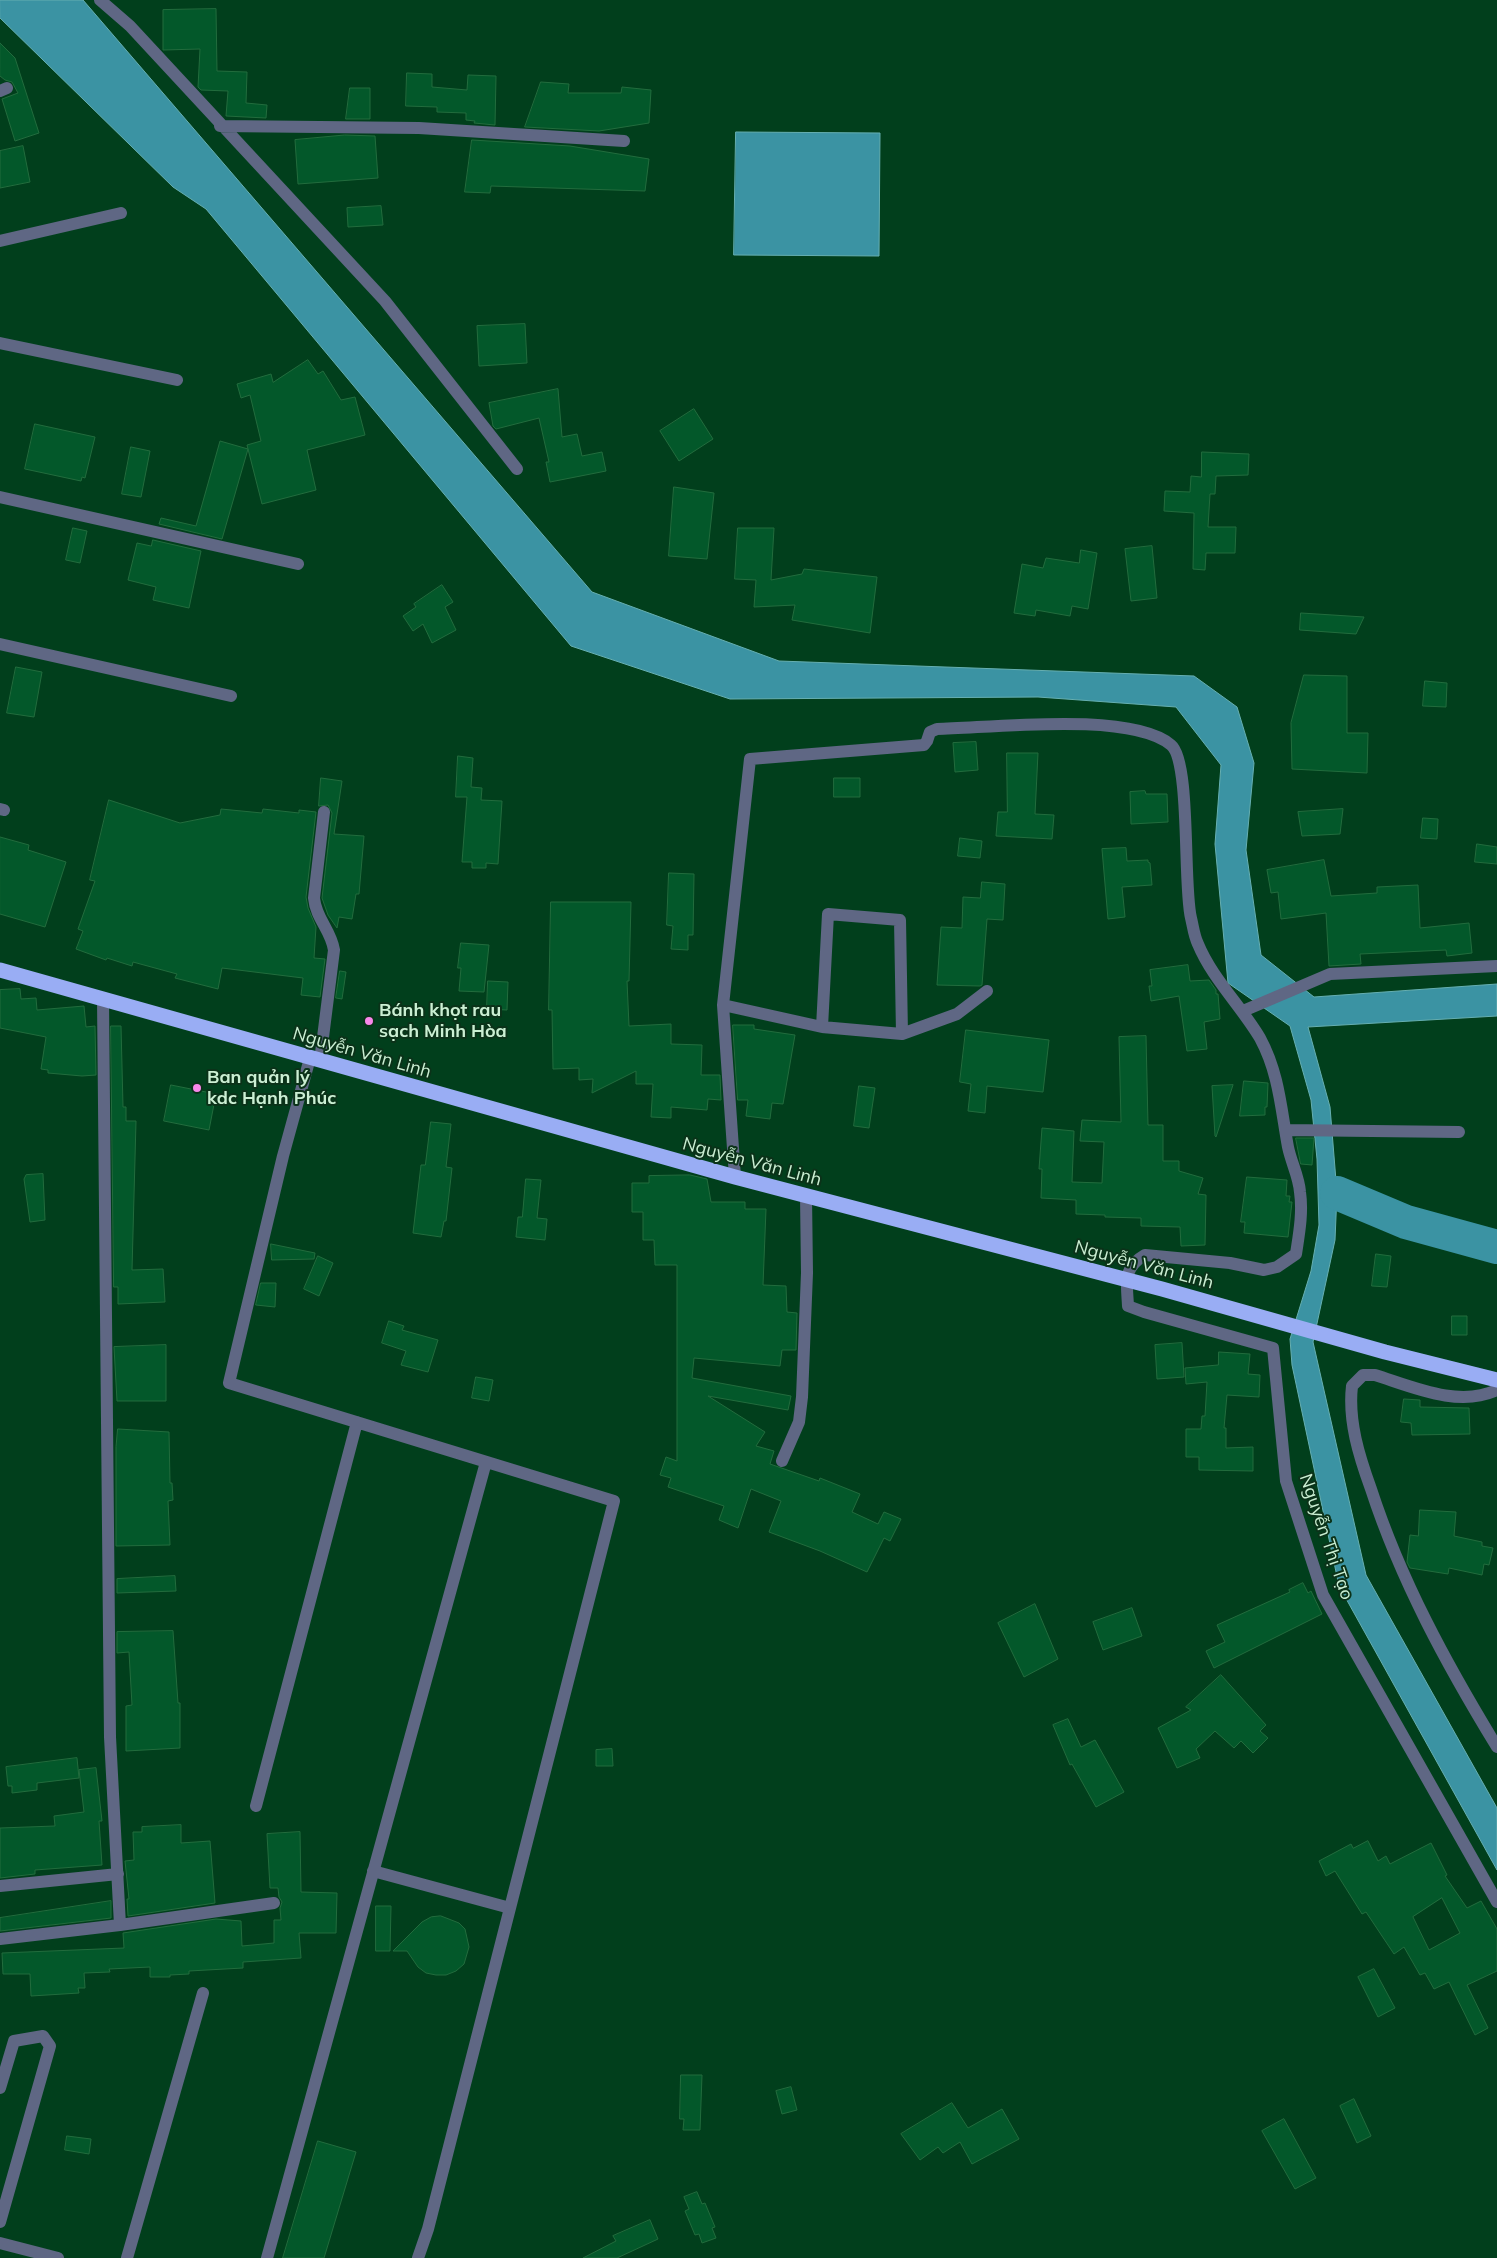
<!DOCTYPE html>
<html>
<head>
<meta charset="utf-8">
<style>
	body { margin:0 }
	canvas { display:block; background:#013f1c }
</style>
</head>
<body>
<canvas width="1497" height="2258"></canvas>
<script>
const context = document.querySelector('canvas').getContext('2d');
context.lineJoin = 'round';
function paint(path, color) { context.fillStyle = color; context.fill(path, 'evenodd'); }
function strokePath(path, color, width, dash) { context.strokeStyle = color; context.lineWidth = width; context.lineCap = dash ? 'butt' : 'round'; context.setLineDash(dash || []); context.stroke(path); }
function write(font, color, halo, rows, align = 'center') {
  context.font = font + ' Mulish,sans-serif'; context.lineWidth = 4; context.setLineDash([]); context.textBaseline = 'middle'; context.strokeStyle = halo; context.fillStyle = color; for (const [text, x, y, turn = 0] of rows) {
    context.save(); context.translate(x, y); context.rotate((+turn || 0) * Math.PI / 180); context.textAlign = isNaN(turn) ? turn : align; if (halo) context.strokeText(text, 0, 0); context.fillText(text, 0, 0); context.restore();
  }
}
const water = new Path2D(`
	M0,0H83L592,592L779,661L1194,676L1237,707L1254,763L1246,850L1261,955L1314,997L1497,984V1016L1308,1027L1330,1107L1337,1193L1335,1240L1313,1342L1366,1575L1497,1808V1870L1339,1586L1292,1365L1290,1339L1311,1271L1319,1225L1317,1159L1311,1100L1290,1026L1228,983L1215,844L1221,765L1176,707L1038,697L730,699L571,646L206,209L173,187L0,18Z
	M736,132L880,133L879,256L734,255Z`);
paint(water, '#3b93a3');
strokePath(water, '#66afb1', 1);
strokePath(new Path2D(`
	M1337,1193L1406,1222L1497,1247`), '#3b93a3', 34);
const building = new Path2D(`
	M216,9L217,71L247,72L246,103L267,105L266,118L226,116L228,91L201,90L198,87L200,49L163,50V10Z
	M0,43L15,58L39,133L15,141L2,99L18,93L12,82L5,80L0,76Z
	M407,73L432,74V87L467,90L468,75L496,76L495,125L474,123L475,121L466,120V113L437,112V107L406,106Z
	M541,82L569,84L568,93H621L622,87L651,90L649,123L599,131L525,127Z
	M350,88H370V119H346Z
	M345,135L375,136L378,178L298,184L295,140Z
	M472,140L570,146L649,159L645,191L491,186L490,193L465,192Z
	M23,146L30,182L0,188V151Z
	M381,206L383,225L348,227L347,208Z
	M525,324L527,363L479,366L477,326Z
	M308,360L318,374L323,371L341,400L355,397L365,435L307,450L316,490L262,504L248,449L222,539L159,524L161,518L196,526L220,441L248,449L247,445L261,441L250,395L241,398L237,384L271,374L273,382Z
	M558,389L562,437L577,434L582,456L602,452L606,471L550,482L546,462H549L539,418L496,429L493,426L489,403Z
	M694,409L713,439L679,461L660,431Z
	M35,424L95,437L85,478L82,477L81,481L25,469Z
	M131,447L150,451L141,497L122,494Z
	M1202,452L1249,454L1248,475L1216,476L1215,494H1210L1208,527H1236L1235,553H1206L1205,570L1193,569L1194,513L1164,511L1165,491L1190,492L1191,476L1201,477Z
	M674,487L714,493L707,559L669,556Z
	M73,528L87,531L80,563L66,560Z
	M738,528H774L771,580L802,574L804,569L877,577L870,633L792,620L795,605L754,607L756,580L735,579Z
	M153,540L201,551L189,608L153,600L156,587L128,580L137,543L151,546Z
	M1152,546L1157,598L1131,601L1125,549Z
	M1081,550L1097,553L1088,609L1072,606L1070,616L1036,610L1035,616L1014,613L1022,564L1043,568L1046,558L1079,563Z
	M442,585L453,602L445,607L456,630L432,643L423,624L413,631L403,616L416,607L414,604Z
	M1301,613L1364,617L1356,634L1300,630Z
	M16,667L42,672L34,717L7,713Z
	M1304,675L1347,676V733H1368L1367,773L1292,769L1291,723Z
	M1425,681L1447,683L1446,707L1423,706Z
	M976,742L978,770L955,772L953,743Z
	M1007,753H1038L1035,814L1054,815L1052,839L996,836L998,812H1007Z
	M458,756L473,758L471,787L482,788L481,800L502,801L498,864L486,863V868H472V862H462L467,797H456Z
	M321,778L342,781L334,834L364,836L359,894H356L352,919L339,917L337,928L328,915L322,898L332,813L328,805L319,806Z
	M834,778H860V797H834Z
	M1145,791L1146,794H1167L1168,822L1131,824L1130,792Z
	M109,800L180,823L220,815L221,809L262,813L263,809L299,813V810L316,812L306,897L308,908L316,927L314,958L325,959L320,997L301,995L303,978L222,968L218,989L175,978L177,974L133,962L132,966L107,958L106,960L76,949L83,931L78,929L95,881L90,880Z
	M1343,809L1340,834L1302,836L1298,812Z
	M1423,818L1438,819L1437,839L1421,838Z
	M0,837L29,845L28,850L66,862L45,927L0,914Z
	M960,838L982,841L980,858L958,856Z
	M1477,844L1497,847V864L1475,862Z
	M1126,848L1127,861L1148,860V862L1150,863L1152,885L1122,887L1125,917L1108,919L1102,849Z
	M1324,860L1331,896L1377,893V887L1418,885L1420,928L1469,923L1472,953L1447,956L1446,950L1360,954L1361,964L1329,966L1326,913L1281,919L1278,892L1271,893L1267,870Z
	M669,873L694,874L693,935H688V950L671,949L673,926L667,925Z
	M982,882L1005,884L1003,920L987,919L982,985L980,986L937,985L941,927L962,928L963,897L980,898Z
	M551,902H631L629,981H627L629,1026L671,1024V1044L702,1045L701,1075H720L721,1100L708,1099L707,1110L671,1107V1118L651,1117L653,1084H636V1071L592,1093L593,1079L579,1080V1068L553,1069L552,1010H549Z
	M461,943L489,945L484,992L459,991L461,968H458Z
	M1188,965L1190,981L1209,980L1216,990V994H1218L1220,1019L1204,1022L1207,1049L1187,1051L1179,996L1151,1001L1149,986H1152L1150,970Z
	M340,971L346,972L342,999L336,998Z
	M488,981L508,982L507,1010L487,1009Z
	M20,989L21,999L36,998L37,1010L84,1006L86,1027L95,1026L96,1075L82,1076L48,1073V1070L41,1069L46,1037L0,1028V990Z
	M733,1025H754V1029L795,1035L783,1104L772,1103L770,1119L746,1116L748,1100H738Z
	M111,1026H121L123,1107H126V1121H136L132,1270L163,1269L165,1302L118,1304V1287H114Z
	M966,1030L1049,1040L1043,1092L987,1086L985,1113L968,1111L971,1084L960,1082Z
	M1146,1036L1148,1125H1163V1161H1179V1171L1203,1178L1198,1194L1206,1195L1205,1245L1181,1246L1180,1227L1141,1226V1218L1105,1217V1215L1076,1214V1200L1041,1198L1042,1169H1039L1042,1128L1074,1131L1072,1182L1102,1183L1104,1142L1080,1141L1082,1120L1121,1122L1119,1037Z
	M1244,1081L1268,1083L1267,1107H1265V1115L1240,1116Z
	M171,1085L216,1094L209,1130L164,1121Z
	M1233,1085L1216,1137L1215,1136L1212,1086Z
	M859,1086L875,1088L869,1128L854,1126Z
	M431,1122L451,1124L446,1167L452,1168L446,1221H444L441,1237L413,1233L421,1165H425Z
	M1296,1138H1314L1312,1165L1301,1164Z
	M43,1174L45,1220L30,1222L24,1179L26,1175Z
	M690,1175L707,1179L711,1202H745V1209H766L763,1285L786,1286L787,1312L797,1313L796,1350H782L780,1366L694,1358L692,1378L791,1396L788,1410L708,1396L765,1432L756,1446L774,1451L770,1464L819,1481L820,1478L860,1494L852,1512L878,1524L884,1512L901,1519L890,1541L884,1538L867,1572L820,1551L769,1532L781,1501L751,1489L738,1528L719,1520L724,1506L668,1487L671,1478L660,1475L666,1457L677,1461V1265H655L654,1240H643V1212H632V1183H649V1176Z
	M1247,1177L1287,1180L1286,1196H1290L1289,1202H1292L1288,1237L1244,1233L1245,1222H1241Z
	M526,1179L541,1180L537,1218L547,1219L545,1240L516,1237L518,1217H522Z
	M271,1244L315,1253L314,1259L272,1260Z
	M1376,1254L1391,1256L1387,1287L1372,1286Z
	M318,1256L333,1263L319,1296L304,1289Z
	M261,1283H276L275,1307L256,1305Z
	M1452,1316H1467V1335H1452Z
	M389,1321L404,1326L402,1330L438,1340L428,1372L401,1365L406,1351L382,1343Z
	M1182,1343L1184,1377L1157,1379L1155,1345Z
	M166,1345V1401H117L114,1347Z
	M1219,1352L1250,1354L1248,1374L1260,1375L1259,1397L1227,1395L1224,1428H1226V1448L1253,1447V1471L1199,1470V1457H1186V1429H1201L1202,1416H1205L1207,1382L1186,1384L1185,1368L1218,1365Z
	M476,1377L493,1380L489,1401L472,1398Z
	M1404,1399L1420,1400V1407L1469,1408L1470,1434L1412,1435L1411,1423L1401,1422Z
	M118,1429L169,1432L170,1483H172L173,1500L168,1501L170,1545L116,1546V1447Z
	M1420,1510L1456,1512L1454,1536L1482,1542V1546L1493,1548L1489,1565L1484,1564L1482,1575L1449,1568L1448,1574L1410,1568L1407,1562L1410,1535L1418,1536Z
	M175,1576L176,1591L117,1593V1579Z
	M1303,1583L1308,1593L1311,1591L1322,1614L1214,1668L1206,1651L1225,1642L1217,1625L1290,1592L1289,1590Z
	M1035,1604L1058,1659L1024,1677L998,1623Z
	M1132,1608L1142,1636L1103,1650L1093,1622Z
	M173,1631L178,1703H180V1748L126,1751V1706L132,1705L129,1652L117,1653V1632Z
	M1221,1675L1266,1725L1260,1731L1268,1738L1253,1753L1241,1741L1234,1748L1215,1731L1196,1749L1200,1758L1177,1768L1158,1728L1191,1710L1186,1707Z
	M1068,1719L1081,1747L1095,1740L1124,1792L1096,1807L1072,1764L1070,1765L1053,1725Z
	M612,1749L613,1766H596V1750Z
	M77,1758L79,1778L37,1783V1790L12,1793V1786H8L6,1767Z
	M96,1768L102,1821H99L102,1865L35,1870V1874L0,1878V1828L55,1826L54,1816L84,1812L79,1770Z
	M181,1825V1843L210,1841L215,1903L128,1916L127,1899H129L125,1861L134,1860L133,1832H142V1827Z
	M300,1832L301,1892L337,1893L336,1933H299L301,1958L243,1962V1968L189,1971V1974L170,1975V1977H150V1967L109,1969L110,1972L84,1973L85,1988H78L79,1993L31,1996L30,1974H3L2,1953L124,1948L123,1933L216,1919L241,1921L242,1946L274,1943V1920H281L280,1908L282,1902L279,1897L278,1888H270L267,1834Z
	M1368,1841L1378,1861L1386,1856L1390,1864L1431,1843L1447,1875L1445,1876L1467,1908L1481,1901L1497,1929V1971L1467,1985L1488,2028L1475,2035L1449,1982L1434,1989L1425,1973L1420,1975L1404,1947L1394,1954L1366,1912L1362,1914L1335,1871L1326,1876L1319,1861L1351,1844L1353,1848ZM1442,1898L1460,1933L1429,1950L1413,1917Z
	M111,1901V1918L0,1931V1918Z
	M376,1906H391L390,1951H376Z
	M441,1916L459,1923L465,1929L469,1947L464,1964L456,1971L446,1975H436L426,1973L418,1967L407,1951H393L422,1922L431,1917Z
	M1374,1969L1395,2008L1378,2017L1358,1977Z
	M681,2075H702L700,2130H683L684,2119H680Z
	M791,2087L797,2110L782,2114L776,2091Z
	M1354,2099L1371,2136L1357,2143L1340,2106Z
	M952,2103L968,2128L1002,2109L1019,2139L972,2164L960,2142L943,2153L938,2147L920,2160L901,2134Z
	M1284,2119L1316,2178L1295,2189L1262,2131Z
	M67,2136L91,2139L89,2154L65,2150Z
	M318,2141L356,2152L324,2258H283Z
	M697,2192L702,2204L705,2203L715,2227L712,2228L716,2238L702,2243L699,2234L695,2235L685,2211L689,2209L684,2197Z
	M650,2220L658,2239L617,2258H583L616,2241L613,2236Z`);
paint(building, '#03582a');
strokePath(building, '#226c3d', 1);
strokePath(new Path2D(`
	M100,0L130,26L385,301L517,469
	M0,91L7,88
	M220,126L419,128L624,141
	M0,241L121,213
	M0,343L177,380
	M0,497L298,564
	M0,644L231,696
	M0,809L4,810
	M723,1005L750,759L924,745L927,741L930,732L937,729C991,728 1130,711 1171,745C1191,761 1183,887 1191,918C1193,926 1194,936 1198,944C1212,978 1241,1006 1260,1038C1279,1073 1281,1109 1288,1147C1291,1162 1299,1177 1300,1192C1303,1213 1299,1234 1296,1254L1277,1267L1264,1270L1230,1263L1145,1255C1122,1268 1127,1283 1128,1306L1144,1312L1273,1348L1286,1481L1323,1595L1497,1902
	M1243,1011L1330,974L1497,966
	M902,1034L957,1014L987,991
	M310,1058L283,1156L229,1383L614,1501L428,2229L418,2258
	M320,1061L334,950C331,930 316,919 314,898L324,812
	M1285,1130L1459,1132
	M735,1177L723,1005L822,1027L828,914L900,920L902,1034L822,1027
	M1497,1390C1459,1408 1413,1387 1375,1375H1363L1352,1386C1348,1421 1359,1456 1371,1489C1401,1581 1447,1665 1497,1747
	M782,1461L799,1422L802,1397L807,1273L806,1196
	M256,1806L357,1422
	M373,1871L510,1908
	M0,1886L118,1874
	M120,1925L274,1903
	M0,1939L120,1925L110,1737L103,999
	M0,2088L14,2041L43,2036L50,2046L0,2222
	M0,2243L58,2258
	M127,2258L203,1993
	M267,2258L486,1462`), '#5f6784', 12);
strokePath(new Path2D(`
	M0,970L735,1177L1162,1289L1385,1352L1497,1380`), '#99adf4', 15);
for (const [x, y, r, color] of [
	[369,1021,5,"#f888ea"],
	[197,1088,5,"#f888ea"]
]) { const dot = new Path2D(); dot.arc(x, y, r, 0, 2 * Math.PI); context.fillStyle = color; context.fill(dot); strokePath(dot, '#0b3219', 2); }
write('bold 18px', '#cbefd3', '#0b3219', [
	["Bánh khọt rau",379,1011],
	["sạch Minh Hòa",379,1032],
	["Ban quản lý",207,1078],
	["kdc Hạnh Phúc",207,1099]
], 'left');
write('18px', '#cbefd3', '#0b3219', [
	["Nguyễn Văn Linh",362,1053,16],
	["Nguyễn Văn Linh",752,1162,15],
	["Nguyễn Văn Linh",1144,1265,15],
	["Nguyễn Thị Tạo",1326,1537,71]
]);
</script>
</body>
</html>
